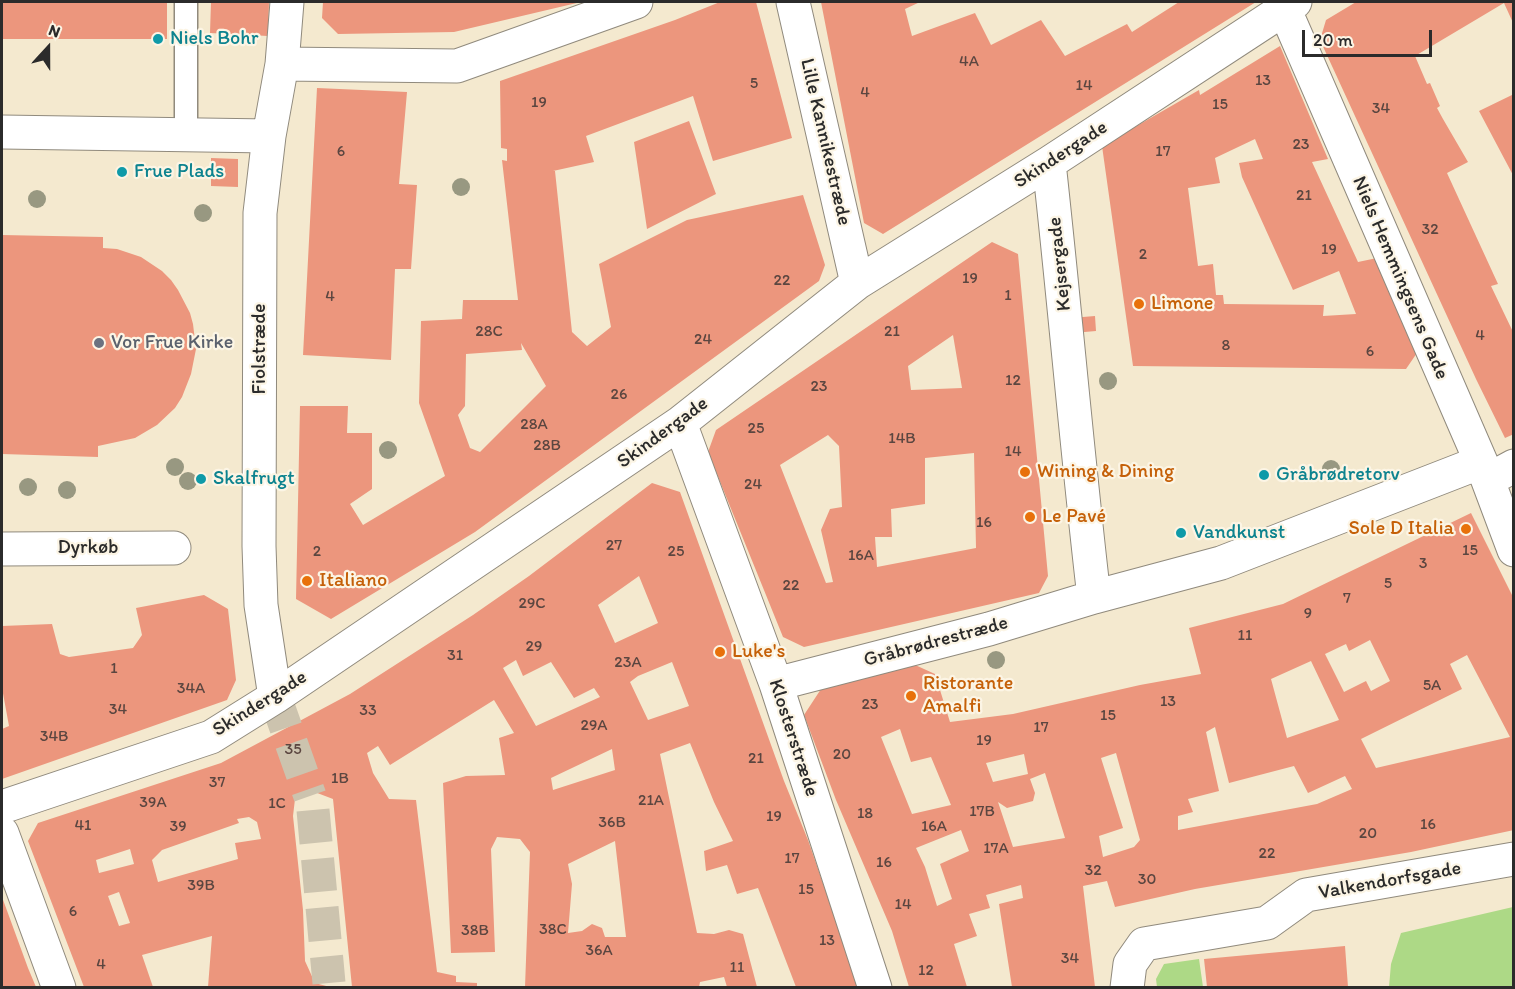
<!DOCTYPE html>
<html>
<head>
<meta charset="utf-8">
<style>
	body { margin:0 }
	#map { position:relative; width:1515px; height:989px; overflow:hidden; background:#f4e9cf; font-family:Itim,sans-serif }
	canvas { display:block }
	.frame { position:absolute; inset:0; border:3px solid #2b2b2b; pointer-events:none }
	.north { position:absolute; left:18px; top:18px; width:60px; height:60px; -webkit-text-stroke:4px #fcf5e5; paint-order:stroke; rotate:21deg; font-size:16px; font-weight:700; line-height:24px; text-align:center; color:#2b2b2b }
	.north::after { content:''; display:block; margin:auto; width:21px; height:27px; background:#2b2b2b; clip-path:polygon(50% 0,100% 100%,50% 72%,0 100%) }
	.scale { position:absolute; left:1302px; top:30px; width:130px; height:27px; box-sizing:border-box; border:3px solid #2b2b2b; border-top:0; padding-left:8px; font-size:18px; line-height:21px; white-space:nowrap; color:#2b2b2b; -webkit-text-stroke:4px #fcf5e5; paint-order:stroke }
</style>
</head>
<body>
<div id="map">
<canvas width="1515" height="989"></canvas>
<div class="frame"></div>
<div class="north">N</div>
<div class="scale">20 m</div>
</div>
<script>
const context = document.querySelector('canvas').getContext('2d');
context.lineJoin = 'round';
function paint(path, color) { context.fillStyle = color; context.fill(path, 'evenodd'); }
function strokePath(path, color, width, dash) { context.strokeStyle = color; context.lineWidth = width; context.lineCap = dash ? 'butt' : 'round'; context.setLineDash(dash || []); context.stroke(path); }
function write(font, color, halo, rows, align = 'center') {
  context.font = font + ' Itim,sans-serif'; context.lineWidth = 4.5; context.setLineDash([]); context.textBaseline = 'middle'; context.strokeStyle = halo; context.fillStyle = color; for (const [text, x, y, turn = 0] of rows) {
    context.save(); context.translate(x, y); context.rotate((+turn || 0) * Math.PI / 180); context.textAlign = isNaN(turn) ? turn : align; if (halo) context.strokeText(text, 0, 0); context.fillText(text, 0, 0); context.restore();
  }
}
paint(new Path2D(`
	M1513,907V987H1389L1391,964L1401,933Z
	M1199,959L1203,987H1157L1156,979L1164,964Z`), '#add986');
paint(new Path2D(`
	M2,2H167V39H2Z
	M211,2H269L268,36L210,33Z
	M323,2H581L454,32L338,34L322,18Z
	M720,2H756L792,138L713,161L693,96L586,136L594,162L553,171H555L572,332L587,346L611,327L599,264L687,220L803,195L825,265L819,281L475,532L331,619L296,599L300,406H348L347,433H372V489L350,504L363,525L445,476L419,403L421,321L462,319L463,300H518L502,160L507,161V149L501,148L500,81L675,20ZM521,343L546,386L480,452L470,448L458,415L465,406L466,354L522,350Z
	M821,2H920L905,9L912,36L975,13L991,45L1041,20L1065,56L1127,24L1132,32L1179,2H1256L883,234L864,223Z
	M1356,2H1514V25L1504,3L1415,56L1427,84L1430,83L1440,106L1437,108L1443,119L1468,162L1447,173L1498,284L1491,286L1514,334V434L1505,438L1476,379L1320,40L1326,20Z
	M1280,46L1328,159L1312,162L1358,262L1377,258L1419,350L1406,369L1133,366L1102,146L1199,90L1200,95ZM1255,139L1263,159L1239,163L1242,177L1293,290L1339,271L1356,314L1323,316L1324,305L1224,304L1223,295H1216L1213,264L1198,266L1188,188L1220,183L1215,158Z
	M317,88L407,92L399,184L417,185L411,269H395L391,360L303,355Z
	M1514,94V177L1479,111Z
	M689,121L716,194L647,229L634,142Z
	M211,158L238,159V187L211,186Z
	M2,235L103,237V248L117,249L141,257L162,271L171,280L178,290L190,313L193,324L196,349L191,374L182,397L175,408L157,425L135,438L98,446V457L2,454Z
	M992,242L1018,254L1048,576L1039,593L804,647L783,637L708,452L716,430ZM953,335L962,388L911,390L908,366ZM828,435L839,446L842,507L830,509L821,530L833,582L826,583L780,465ZM974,453L976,548L877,567L875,537H892L891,509L925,504V458Z
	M1095,316L1096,331L1073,333L1071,318Z
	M652,483L680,492L784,781L808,840L859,987H796L758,888L737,894L727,865L706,871L704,851L733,841L714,802L690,743L660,754L697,933L714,934L729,930L743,934L757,987H727L724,977L700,982L699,987H525L530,852L520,839L497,837L491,849L495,952L451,953L443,783L466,776L505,775L499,738L514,733L494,700L390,765L378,746L367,753L373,773L389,799L416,800L437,972L456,976V982L477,983V987H352L333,799L312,791L295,799L293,816L303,910L305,961L315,983L330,987H208L212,936L142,955L153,987H84L28,841L38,823L221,763L350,694L473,615L529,576ZM639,576L658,623L615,643L598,605ZM516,660L523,676L551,662L574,698L594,688L600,697L536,726L503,668ZM672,662L689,706L648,720L630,682L638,676ZM612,749L615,770L553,790L551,778ZM249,817L257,822L261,839L235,843L238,859L158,882L152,860L162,850L239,823L237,819ZM615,841L626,937H605L602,928L592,924L582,931L568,933L572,884L568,864ZM130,849L134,864L99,873L96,860ZM119,892L130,923L119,926L108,896Z
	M1471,513L1514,599V830L1411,852L1195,889L1115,907L1107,881L1083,886L1095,987H1012L999,904L1023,898L1021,885L986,895L990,908L969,914L977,936L954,944L967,987H909L892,931L836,800L804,715L821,689L913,664L935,674L950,722L1013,714L1140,685L1201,674L1189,628L1283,604ZM1370,640L1390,681L1371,691L1366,681L1344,692L1325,654L1346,644L1349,651ZM1467,655L1510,737L1376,768L1361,739L1462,689L1450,664ZM1311,661L1339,720L1287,738L1271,679ZM1215,727L1229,783L1294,766L1308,793L1345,776L1352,789L1317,804L1178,830V816L1193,812L1188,799L1219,791L1206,732ZM900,729L911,762L931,757L951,805L912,814L881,737ZM1116,753L1140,840L1134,847L1103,857L1099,836L1123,828L1101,758ZM1024,754L1028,774L993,782L986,763ZM1045,773L1065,838L1013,847L998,802L1007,808L1033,801L1035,793L1030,779ZM961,830L969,851L940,864L952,899L937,906L925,867L916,848Z
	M204,595L228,609L236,680L227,700L2,779V729L9,726L2,688V626L52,624L60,654L69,657L133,648L142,635L136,608Z
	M2,897L28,968L36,987H2Z
	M1345,946L1348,987H1207L1204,959Z`), '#ec967d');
strokePath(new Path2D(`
	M275,697L310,796
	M313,810L329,983`), '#ccc3ae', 33, [33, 16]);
const lane = new Path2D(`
	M186,135V2`);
const street = new Path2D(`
	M793,2L857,283
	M1284,8L1481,462L1514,550
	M282,64L457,66L636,2
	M2,132L269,136
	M1049,163C1065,308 1077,452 1094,597L1221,563L1481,462
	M680,423L776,684L875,988
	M1488,480L1514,466
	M2,549L174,548
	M776,684L989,629L1094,597
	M275,697L261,605L259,546L260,213L269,136L282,64L287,2
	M2,807L211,737L275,697L680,423L857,283L1049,163L1295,2
	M2,833L59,988
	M1127,988L1130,964L1144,944L1267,923L1306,895L1514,859`);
strokePath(lane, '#908a7d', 25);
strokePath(street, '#908a7d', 35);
strokePath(lane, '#fff', 22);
strokePath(street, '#fff', 33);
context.fillStyle = '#989881';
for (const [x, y] of [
	[461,187],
	[37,199],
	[203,213],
	[1108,381],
	[388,450],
	[175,467],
	[1331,469],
	[188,481],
	[28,487],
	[67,490],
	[996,660]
]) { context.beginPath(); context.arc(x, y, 9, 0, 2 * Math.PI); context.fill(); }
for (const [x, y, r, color] of [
	[158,39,6,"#0f9aa8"],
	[122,172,6,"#0f9aa8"],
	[1139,304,6,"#e8710a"],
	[99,343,6,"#6b7280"],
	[1025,472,6,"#e8710a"],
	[1264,475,6,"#0f9aa8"],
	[201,479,6,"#0f9aa8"],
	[1030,517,6,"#e8710a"],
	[1466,529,6,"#e8710a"],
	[1181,533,6,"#0f9aa8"],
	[307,581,6,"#e8710a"],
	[720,652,6,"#e8710a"],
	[911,696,6,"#e8710a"]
]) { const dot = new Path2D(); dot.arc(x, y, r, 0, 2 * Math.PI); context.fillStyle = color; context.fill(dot); strokePath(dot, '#fcf5e5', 2); }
write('16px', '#5b4640', null, [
	["4A",969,62],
	["13",1263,81],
	["5",754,84],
	["14",1084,86],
	["4",865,93],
	["19",539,103],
	["15",1220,105],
	["34",1381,109],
	["23",1301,145],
	["6",341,152],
	["17",1163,152],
	["21",1304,196],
	["32",1430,230],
	["19",1329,250],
	["2",1143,255],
	["19",970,279],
	["22",782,281],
	["1",1008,296],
	["4",330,297],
	["28C",489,332],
	["21",892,332],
	["4",1480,336],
	["24",703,340],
	["8",1226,346],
	["6",1370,352],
	["12",1013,381],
	["23",819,387],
	["26",619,395],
	["28A",534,425],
	["25",756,429],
	["14B",902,439],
	["28B",547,446],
	["14",1013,452],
	["24",753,485],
	["16",984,523],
	["27",614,546],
	["15",1470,551],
	["2",317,552],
	["25",676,552],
	["16A",861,556],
	["3",1423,564],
	["5",1388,584],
	["22",791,586],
	["7",1347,599],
	["29C",532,604],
	["9",1308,614],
	["11",1245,636],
	["29",534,647],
	["31",455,656],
	["23A",628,663],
	["1",114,669],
	["5A",1432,686],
	["34A",191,689],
	["13",1168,702],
	["23",870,705],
	["34",118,710],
	["33",368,711],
	["15",1108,716],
	["29A",594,726],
	["17",1041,728],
	["34B",54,737],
	["19",984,741],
	["35",293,750],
	["20",842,755],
	["21",756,759],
	["1B",340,779],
	["37",217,783],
	["21A",651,801],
	["39A",153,803],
	["1C",277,804],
	["17B",982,812],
	["18",865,814],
	["19",774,817],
	["36B",612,823],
	["16",1428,825],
	["41",83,826],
	["39",178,827],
	["16A",934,827],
	["20",1368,834],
	["17A",996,849],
	["22",1267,854],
	["17",792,859],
	["16",884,863],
	["32",1093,871],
	["30",1147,880],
	["39B",201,886],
	["15",806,890],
	["14",903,905],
	["6",73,912],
	["38C",553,930],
	["38B",475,931],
	["13",827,941],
	["36A",599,951],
	["34",1070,959],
	["4",101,965],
	["11",737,968],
	["12",926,971]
]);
write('20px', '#0d838f', '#fcf5e5', [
	["Niels Bohr",170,39],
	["Frue Plads",134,172],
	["Gråbrødretorv",1276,475],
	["Skalfrugt",213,479],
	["Vandkunst",1193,533]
], 'left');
write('20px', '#2b2b2b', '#fcf5e5', [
	["Lille Kannikestræde",825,142,77],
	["Skindergade",1061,155,-33],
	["Kejsergade",1060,264,-96],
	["Niels Hemmingsens Gade",1400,278,67],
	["Fiolstræde",260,349,-90],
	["Skindergade",663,433,-36],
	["Dyrkøb",88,548],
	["Gråbrødrestræde",936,642,-15],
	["Skindergade",260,704,-32],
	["Klosterstræde",793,738,72],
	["Valkendorfsgade",1390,881,-10]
]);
write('20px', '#c56008', '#fcf5e5', [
	["Limone",1151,304],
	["Wining & Dining",1037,472],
	["Le Pavé",1042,517],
	["Sole D Italia",1454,529,"right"],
	["Italiano",319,581],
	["Luke's",732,652],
	["Ristorante",923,684],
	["Amalfi",923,707]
], 'left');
write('20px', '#5b616d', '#fcf5e5', [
	["Vor Frue Kirke",111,343]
], 'left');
</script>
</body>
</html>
